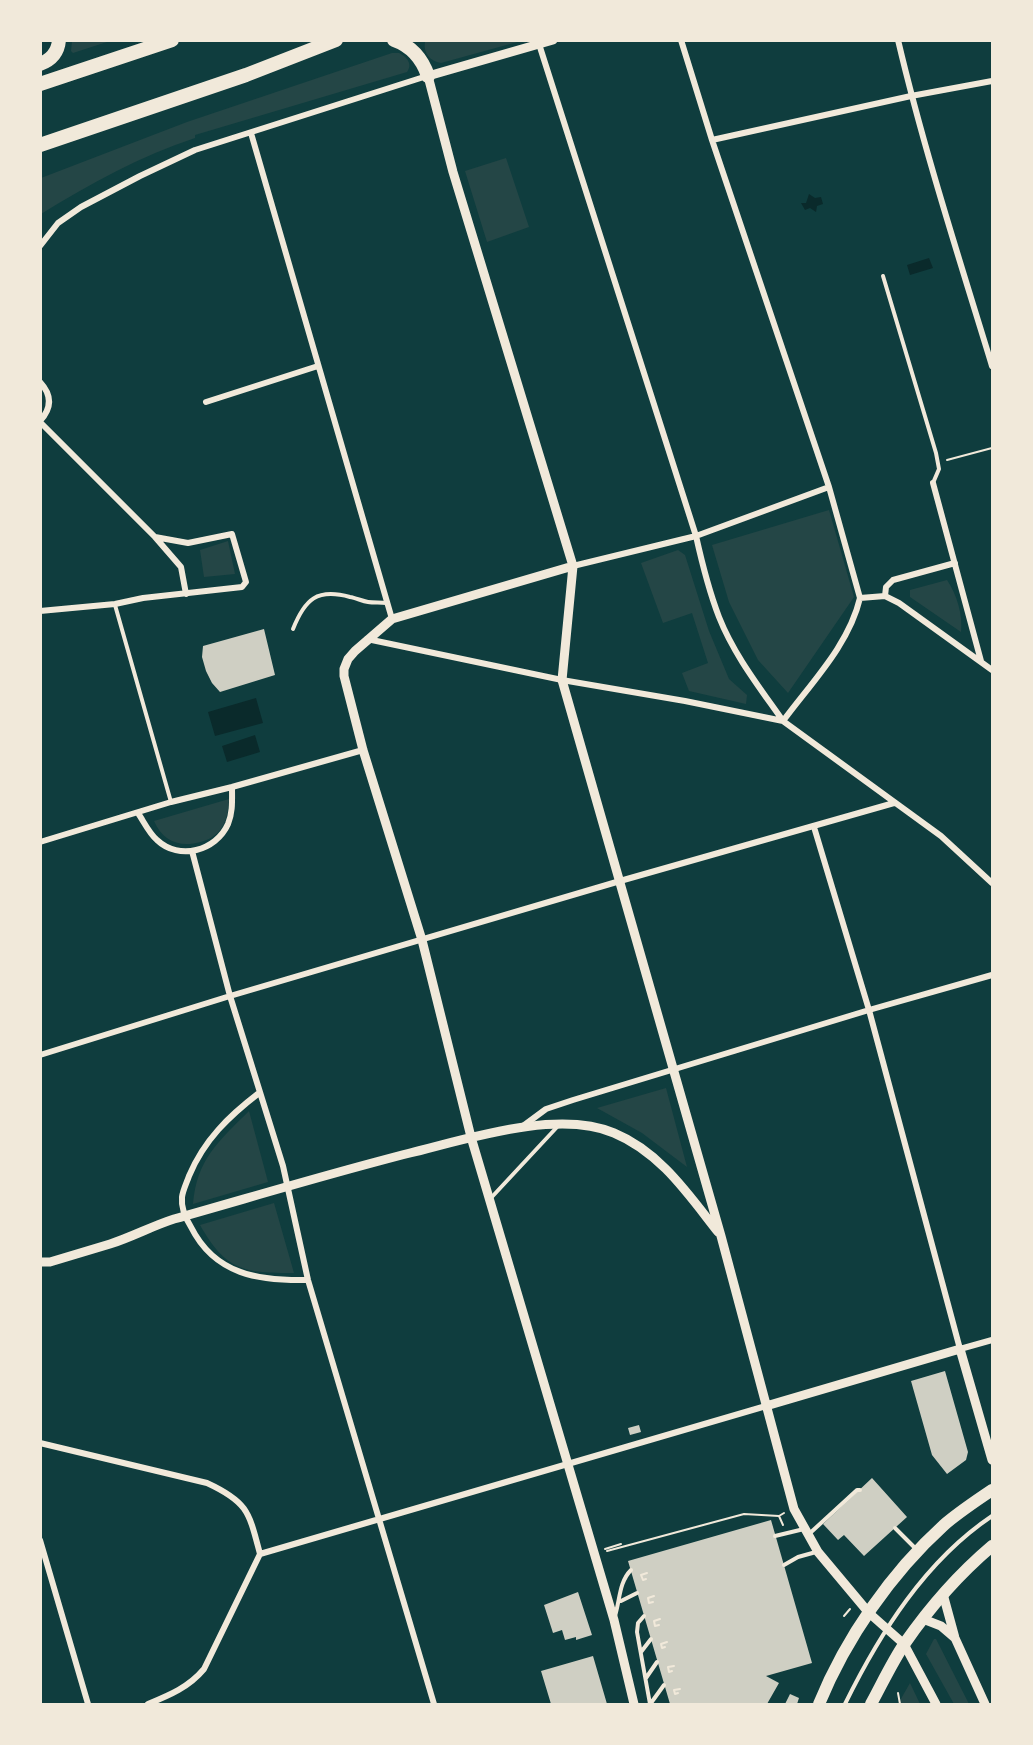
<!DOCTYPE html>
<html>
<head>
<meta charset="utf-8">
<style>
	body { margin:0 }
	#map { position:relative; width:1033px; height:1745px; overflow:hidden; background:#0f3d3e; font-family:"Nunito Sans",sans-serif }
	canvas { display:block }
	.frame { position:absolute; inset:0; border:42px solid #f1e9da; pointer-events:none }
</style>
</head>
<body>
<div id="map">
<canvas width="1033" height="1745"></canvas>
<div class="frame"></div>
</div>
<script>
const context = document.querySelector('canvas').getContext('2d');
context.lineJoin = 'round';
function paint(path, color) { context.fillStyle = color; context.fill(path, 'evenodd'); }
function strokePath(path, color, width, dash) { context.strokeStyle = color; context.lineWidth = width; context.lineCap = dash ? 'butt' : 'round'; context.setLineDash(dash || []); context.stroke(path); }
paint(new Path2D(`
	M427,40H521V41L441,63C430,61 423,53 425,42Z
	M72,41V40L110,41L73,53L71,51Z
	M392,53H399C407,57 413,64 407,72L195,135V138C140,156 90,184 41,214V178L187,122Z
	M506,158L529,227L487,242L465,171Z
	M829,510L854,597L788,693L758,660L729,602L712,545Z
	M228,541L235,574L204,577L200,550Z
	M678,550L685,555L709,631L729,679L747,695L746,704L689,691L682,673L708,663L692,613L663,623L641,563Z
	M947,580C957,595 963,615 961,632L910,597V590Z
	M229,799C228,826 218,841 190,844C173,845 161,837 154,821Z
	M666,1088L687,1167L642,1133L597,1108Z
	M249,1111L268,1182L193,1204C197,1159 218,1142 249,1111Z
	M274,1203L294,1273C244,1273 226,1271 200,1225Z
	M934,1639H936L969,1704H954L926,1654Z
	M910,1683L920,1704H898Z`), '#244646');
paint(new Path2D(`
	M809,194L815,198L821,197L823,204L817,206L816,212L810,208L805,210L801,203H806Z
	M929,258L933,268L910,275L907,265Z
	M256,698L263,723L215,736L208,712Z
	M255,735L260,752L227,762L222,746Z`), '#0a2a2b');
paint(new Path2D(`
	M264,629L275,675L220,692L212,683L206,671L202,657L203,646Z
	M945,1371L968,1452L966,1460L947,1474L932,1455L911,1381Z
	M639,1425L641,1432L630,1435L628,1428Z
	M872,1478L907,1517L864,1556L844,1535L838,1540L823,1524Z
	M771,1520L812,1663L766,1676L779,1683L767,1704H670L628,1561Z
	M578,1592L592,1635L576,1640V1637L565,1640L562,1630L553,1633L544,1605Z
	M593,1656L607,1704H551L541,1671Z
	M790,1694L799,1698L797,1704H785Z`), '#cfcfc3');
strokePath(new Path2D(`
	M947,460L992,448
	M783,1525L779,1516L784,1513
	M605,1549L621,1544
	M607,1551L744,1514L779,1516
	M646,1579L643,1580L641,1575L647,1573
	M653,1602L649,1603L648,1598L654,1596
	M844,1616L850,1609
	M659,1625L655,1626L654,1621L660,1619
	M665,1647L662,1648L661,1644L667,1642
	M672,1671L669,1672L668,1667L674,1666
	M678,1693L675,1694L674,1690L680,1689
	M898,1693L900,1704`), '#f1e9da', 2);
strokePath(new Path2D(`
	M883,276L936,453L939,469L933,483
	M115,605L171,802
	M293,629C305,599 317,588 350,597C356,598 362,601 368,602C374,603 381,602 387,603
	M490,1199L558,1126
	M895,1528L917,1550
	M809,1534L857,1490H860
	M775,1536L804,1529
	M784,1565L798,1557L816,1552
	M621,1601L637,1593
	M615,1616C620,1600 619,1582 631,1570
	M644,1616L638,1623L637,1632L650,1704
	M641,1652L651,1639
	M646,1678L657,1662
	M651,1703L664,1685
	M845,1704C880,1633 925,1561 992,1516`), '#f1e9da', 4);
strokePath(new Path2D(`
	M898,40C924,150 959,258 992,366
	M539,44L696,536C702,563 709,591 719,617C734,655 760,688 783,721C811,683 849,645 860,598L829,487L712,140L681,40
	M251,133L392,619
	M712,140L911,96L992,81
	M40,246L58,223L81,207L140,176L195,150L427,76
	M40,382C52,395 52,408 40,421
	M206,402L318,366
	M40,422L155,537
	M933,483L981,661
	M573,566L696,536L829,487
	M885,596L886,587L893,580L955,563
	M860,598L885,596L899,603L992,670
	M40,611L115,604L143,598L242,587L246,582L232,534L188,543L155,537L181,567L186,594
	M367,639L562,680L685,701L783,721L941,836L992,883
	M138,813C144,822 149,833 157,840C179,861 216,851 228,824C233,812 232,800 232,787
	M814,827L869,1010L960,1349L992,1340
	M40,842L171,802L232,787L363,750
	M192,851L230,996L283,1166L308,1280L434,1704
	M40,1055L230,996L620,881L894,803
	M259,1093C229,1116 204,1140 189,1176C187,1182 183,1190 182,1197C181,1207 186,1219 191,1227C215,1275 259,1281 308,1280
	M523,1126L546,1109L573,1100L869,1010L992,975
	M40,1443L207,1483C248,1502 249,1512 260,1554L204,1669C189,1687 170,1695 148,1704
	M40,1540L88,1704
	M260,1554L766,1406`), '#f1e9da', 6);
strokePath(new Path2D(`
	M553,40L428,76L453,172L573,566L562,680L721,1236L794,1509L818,1552L869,1613L904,1644L936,1704
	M573,566L392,619L355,651L348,659L344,669V676L363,750L422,940L471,1137L614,1620L634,1704
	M40,1262H50C70,1256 90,1250 110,1244C132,1237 152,1226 174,1219C252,1197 331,1173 410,1153C467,1139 558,1109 614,1133C660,1152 688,1194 718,1232
	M766,1406L960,1349L992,1460
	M943,1594L955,1638L985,1704
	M923,1619L941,1626L955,1638`), '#f1e9da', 9);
strokePath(new Path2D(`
	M819,1704C846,1638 891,1573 944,1525C959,1512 976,1501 992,1490
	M871,1704C882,1684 892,1662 905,1643C930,1607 959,1574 992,1546`), '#f1e9da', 12);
strokePath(new Path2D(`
	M394,40C411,46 422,58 428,76
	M40,64C51,60 58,52 59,40
	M40,84L172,40
	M40,145L246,75L336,40`), '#f1e9da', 14);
</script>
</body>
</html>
